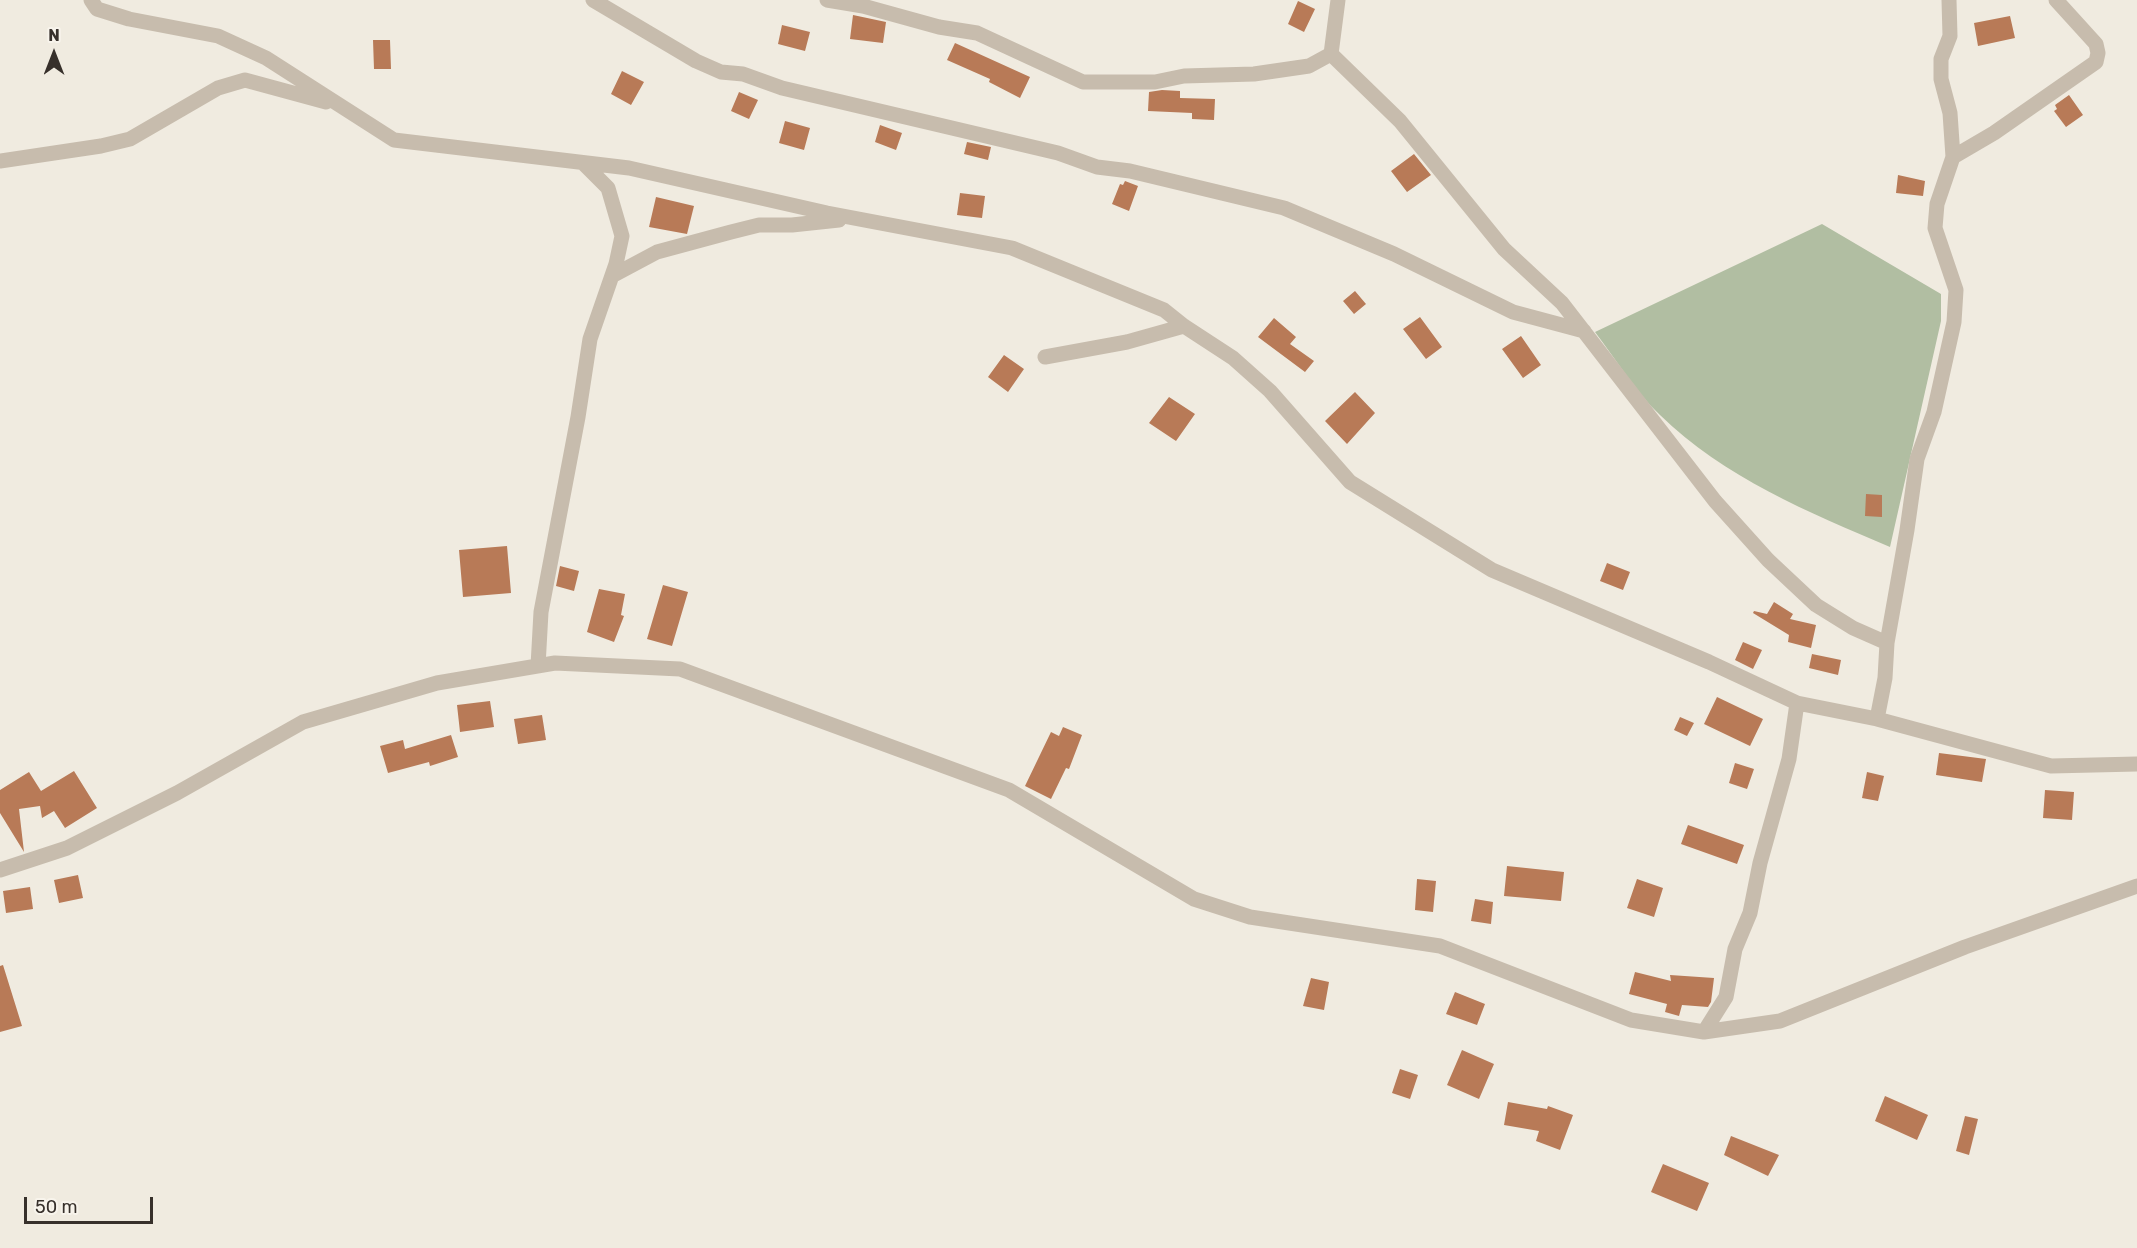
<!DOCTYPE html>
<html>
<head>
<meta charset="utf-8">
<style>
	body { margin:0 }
	#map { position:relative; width:2137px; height:1248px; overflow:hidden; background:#f0ebe0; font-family:Rubik,sans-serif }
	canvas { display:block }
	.north { position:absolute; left:24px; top:24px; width:60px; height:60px; -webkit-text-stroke:4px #f8f4ec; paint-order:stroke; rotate:0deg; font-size:16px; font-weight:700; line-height:24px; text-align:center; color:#37302b }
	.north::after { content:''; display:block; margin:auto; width:21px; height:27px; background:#37302b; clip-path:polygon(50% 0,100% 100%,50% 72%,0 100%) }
	.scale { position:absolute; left:24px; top:1197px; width:129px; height:27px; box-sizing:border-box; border:3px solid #37302b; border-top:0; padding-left:8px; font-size:18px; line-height:21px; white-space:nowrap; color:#37302b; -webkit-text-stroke:4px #f8f4ec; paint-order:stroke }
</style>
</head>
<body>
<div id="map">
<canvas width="2137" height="1248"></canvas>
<div class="north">N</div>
<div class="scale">50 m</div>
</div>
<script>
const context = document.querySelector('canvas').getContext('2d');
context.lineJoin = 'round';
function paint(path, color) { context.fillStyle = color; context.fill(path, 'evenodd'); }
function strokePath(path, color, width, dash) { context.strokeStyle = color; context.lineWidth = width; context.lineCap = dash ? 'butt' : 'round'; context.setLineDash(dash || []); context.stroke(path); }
paint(new Path2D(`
	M1822,224L1941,294V321L1890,547C1810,513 1723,477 1660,415C1635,392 1616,359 1595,332Z`), '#b1bea2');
paint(new Path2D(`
	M1298,1L1315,9L1304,32L1288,24Z
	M853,15L886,22L883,43L850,39Z
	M2010,16L2015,38L1978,46L1974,23Z
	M782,25L810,32L805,51L778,44Z
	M373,40H390L391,69H374Z
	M955,43L1030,77L1020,98L989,82L990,79L947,60Z
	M622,71L644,82L631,105L611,94Z
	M1162,90L1180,91V98L1215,99L1214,120L1192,119V113L1148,111L1149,92Z
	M739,92L758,100L749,119L731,111Z
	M2069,95L2083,115L2066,127L2054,111L2057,109L2055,105Z
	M785,121L810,128L804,150L779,143Z
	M880,125L902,133L896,150L875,142Z
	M967,142L991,147L988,160L964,154Z
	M1414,154L1431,175L1407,192L1391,171Z
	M1898,175L1925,181L1923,196L1896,193Z
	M1125,181L1138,186L1129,211L1112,204L1120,184L1123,185Z
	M960,193L985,196L982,218L957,215Z
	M656,197L694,206L687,234L649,227Z
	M1355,291L1366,304L1354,314L1343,301Z
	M1420,317L1442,347L1426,359L1403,329Z
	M1274,318L1296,337L1290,344L1314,361L1305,372L1258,337Z
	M1521,336L1541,365L1523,378L1502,349Z
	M1004,355L1024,369L1008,392L988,377Z
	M1355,392L1375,413L1347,444L1325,421Z
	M1169,397L1195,414L1176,441L1149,423Z
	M1866,494L1882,495V517L1865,516Z
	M507,546L511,593L463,597L459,550Z
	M1607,563L1630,572L1623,590L1600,581Z
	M560,566L579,571L574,591L556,586Z
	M663,585L688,592L672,646L647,639Z
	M599,589L625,594L621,615L624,616L614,642L587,632Z
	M1774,602L1793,614L1790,619L1816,625L1811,648L1788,642L1789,635L1753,613L1754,611L1767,614Z
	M1743,642L1762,650L1753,669L1735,660Z
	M1812,654L1841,660L1838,675L1809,668Z
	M1717,697L1763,719L1750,746L1704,724Z
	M490,701L494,727L460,732L457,705Z
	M542,715L546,740L518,744L514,719Z
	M1680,717L1694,723L1687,736L1674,730Z
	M1063,727L1082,735L1069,769L1066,768L1051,799L1025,786L1051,732L1059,736Z
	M451,735L458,757L430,766L429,762L388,773L380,746L403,740L405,749Z
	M1939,753L1986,759L1982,782L1936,775Z
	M1735,763L1754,769L1747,789L1729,783Z
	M74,771L97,808L65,828L54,811L42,818L40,806L19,809L24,852L0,813V790L29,772L41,791Z
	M1867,772L1884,776L1878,801L1862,798Z
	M2045,790L2074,792L2072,820L2043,818Z
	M1688,825L1744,845L1737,864L1681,844Z
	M1507,866L1564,872L1561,901L1504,896Z
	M78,875L83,898L59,903L54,880Z
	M1417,879L1436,881L1433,912L1415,910Z
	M1637,879L1663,888L1654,917L1627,908Z
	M30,887L33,909L6,913L3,891Z
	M1475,899L1493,902L1491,924L1471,921Z
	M3,965L22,1026L0,1032V966Z
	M1635,972L1671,981L1670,975L1714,978L1711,1002L1708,1007L1682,1005L1679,1016L1665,1012L1667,1004L1629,994Z
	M1311,978L1329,982L1324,1010L1303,1006Z
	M1455,992L1485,1004L1477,1025L1446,1014Z
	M1462,1050L1494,1064L1479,1099L1447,1085Z
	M1400,1069L1418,1075L1410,1099L1392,1093Z
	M1885,1096L1928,1115L1917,1140L1875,1121Z
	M1508,1102L1547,1109L1548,1106L1573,1115L1560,1150L1536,1141L1539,1131L1504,1125Z
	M1965,1116L1978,1119L1969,1155L1956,1151Z
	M1731,1136L1779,1155L1768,1176L1724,1155Z
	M1663,1164L1709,1183L1697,1211L1651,1192Z`), '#b87a57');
strokePath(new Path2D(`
	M91,0L97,9L129,19L218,36L266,58L394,140L629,168L827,213L1012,248L1164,310L1184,326L1233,358L1270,391L1350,482L1492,570L1709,662L1797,703L1877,719L2051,766L2137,764
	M593,0L696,61L721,72L743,74L782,88L1058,153L1097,167L1130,171L1284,208L1394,254L1513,312L1584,331
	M827,0L863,6L939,27L977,33L1083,82H1155L1184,76L1254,74L1309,66L1331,54L1400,121L1504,249L1562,303L1715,501L1768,560L1816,605L1853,628L1887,643L1885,678L1877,719
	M1949,0L1950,36L1941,59V79L1950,113L1953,157
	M1331,54L1338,0
	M0,161L101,146L130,139L218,88L245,80L326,102
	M612,276L657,252L731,232L759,225H792L839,220
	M1045,357L1127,342L1184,326
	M1887,643L1907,530L1917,459L1934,412L1954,322L1956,290L1935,228L1937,204L1953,157L1994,133L2096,62L2098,53L2096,44L2056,0
	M538,666L541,612L578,417L590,339L616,264L622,236L608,188L583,163
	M0,870L67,848L177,793L303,722L437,683L555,663L680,669L1009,790L1194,899L1250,917L1440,946L1631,1020L1704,1032L1780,1021L1965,947L2137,886
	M1704,1032L1726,997L1735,949L1750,913L1760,863L1789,759L1797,703`), '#c7bcad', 15);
</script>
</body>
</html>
